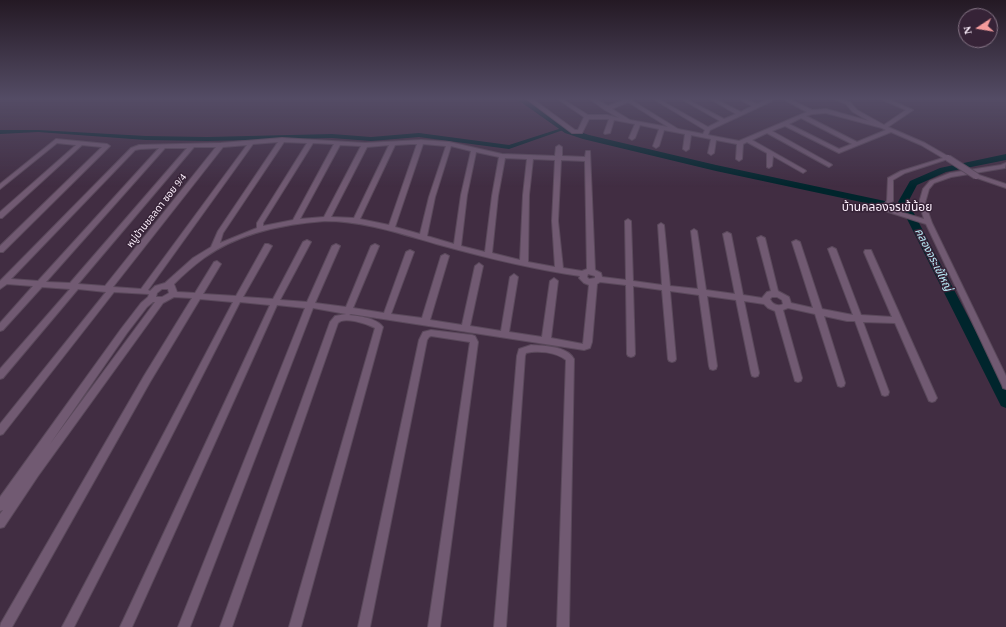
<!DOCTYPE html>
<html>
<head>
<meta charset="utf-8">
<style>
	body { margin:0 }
	#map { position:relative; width:1006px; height:627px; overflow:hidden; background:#412d42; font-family:"Times New Roman",serif }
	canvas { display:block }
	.north { position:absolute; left:958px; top:8px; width:40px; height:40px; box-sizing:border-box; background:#362337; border:1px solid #867586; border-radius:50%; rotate:258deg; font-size:11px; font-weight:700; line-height:16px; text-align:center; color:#fdf0fd }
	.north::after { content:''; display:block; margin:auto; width:14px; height:18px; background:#f59b9c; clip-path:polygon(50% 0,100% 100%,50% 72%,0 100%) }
</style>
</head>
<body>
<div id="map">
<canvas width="1006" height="627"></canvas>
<div class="north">N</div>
</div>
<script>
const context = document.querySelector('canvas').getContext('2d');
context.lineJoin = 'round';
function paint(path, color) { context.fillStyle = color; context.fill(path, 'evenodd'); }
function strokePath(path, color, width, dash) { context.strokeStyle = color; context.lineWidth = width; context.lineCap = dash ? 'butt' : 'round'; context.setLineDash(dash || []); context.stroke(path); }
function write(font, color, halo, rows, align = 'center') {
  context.font = font + ' "Times New Roman","Noto Sans Thai",serif'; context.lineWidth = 3; context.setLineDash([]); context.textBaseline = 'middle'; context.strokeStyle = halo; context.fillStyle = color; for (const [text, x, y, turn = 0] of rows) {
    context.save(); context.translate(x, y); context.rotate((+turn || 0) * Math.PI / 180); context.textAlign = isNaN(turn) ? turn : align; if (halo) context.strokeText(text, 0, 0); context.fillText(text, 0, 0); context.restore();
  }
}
paint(new Path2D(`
	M562,128L566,129L509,149L419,137L371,141L332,138L207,141L146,140L38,132L0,134V130H38L146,136L207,137L332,134L371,137L419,133L509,145Z`), '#00252c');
paint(new Path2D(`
	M518,100H527L571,129L589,135L716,165L899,204L898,202L910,181L940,168L1006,154V160L946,172L917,185L908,202L1006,389V408L1001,406L903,211L716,171L583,139L565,133Z`), '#00252c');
const street = new Path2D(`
	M528,100H534L575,130H578L584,117L559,100H564L588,115H607L619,118L605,110L591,100H597L608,106L624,100H631L678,129L703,134L705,130L655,100H660L708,127L720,121L683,100H688L724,119L736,114L712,100H717L741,112L752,106L741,100H747L757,104L766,100H772V101L710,130L708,135L739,141L807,112L785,100H791L812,110L826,109L869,121L853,112L846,104L836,100H843L850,102L857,110L884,125L906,110L883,100H890L913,110L888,127L925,143L951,158L905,173L893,180V201L890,204V209L924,219L919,203L923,189L930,181L950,173L1001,165L1006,163L1005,168L951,177L934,183L929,189L925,203L932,223L1006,376V389L1003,388L1002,385L926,224L885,211L884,204L887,201L888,178L901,171L943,158L921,145L891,132L839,153L785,126L772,131L831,164L832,165L829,167L767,133L752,140L805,170L806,171L803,173L773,156L772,166L769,168L767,167V153L747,142L743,144L742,159L739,161L736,159L737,144L716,140L714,153L711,155L708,153L711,139L691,135L689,149L686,151L683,149L685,134L664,130L659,146L656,148L653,146L659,129L640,125L635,138L632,140L629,138L635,124L614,120L610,133L605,134L604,133L609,119H589L582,133H572ZM628,102L668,127L630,120L612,109ZM826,113L882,128L886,130L857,142L806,116L812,114ZM801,118L852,144L839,149L789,124Z
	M282,138L365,143L421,140L449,142L502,154L555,156L556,147L559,145L562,147V156L585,157L586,151H590L595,270L601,273L602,277L626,280L625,221L628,219L631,221L633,281L662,285L658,225L661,223L664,225L670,286L698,289L691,231L694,229L697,231L706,290L735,294L723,234L727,232L731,234L743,295L762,298L767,292L771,291L757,238L761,236L765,238L778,291L789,297L791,303L813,308L792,242L796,240L800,242L822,309L853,315L828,249L832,247L836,249L861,315L892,317L864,252L865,250H871L937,398L935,401L932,402L929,401L895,323L863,322L889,392L888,395L885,396L882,395L881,392L855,321H847L824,316L845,383L844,386L841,387L838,386L837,383L815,314L788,308L783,310L802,378L801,381L798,382L795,381L775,311L768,308L764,304L744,301L759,373L758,376L755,377L752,376L751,373L736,300L707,296L717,366L716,369L713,370L710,369L709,366L699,295L670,291L676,359L675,361L672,362L669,361L668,359L662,290L633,286L635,354L634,356L631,357L628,356L627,354L626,285L600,282L597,284L592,342L590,348L584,350L351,314L349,315C359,316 377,318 383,327L301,627H289L375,328C367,324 344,316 338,323L232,627H220L330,322L335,316L346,314L313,308L190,627H178L305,308L277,305L132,627H120L270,305L240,302L74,627H62L233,302L200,299L150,382L12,627H0L1,623L144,376L192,298L174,297L163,303L38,476L4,527L0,528V514L3,510L0,511V497L121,329L141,303L148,297L149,294L114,292L3,434L0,435V424L106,292L78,289L3,378L0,379V369L70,289L42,287L3,330L0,331V323L33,286L7,284L0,289V281L131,148L139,145L221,143ZM278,142L218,231L211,247L193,258L165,283L155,286L150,291L148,290L253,144ZM284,142L307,143L257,223V228L220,243L223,233ZM313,143L334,144L293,220L263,226V223ZM411,144H417L389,225L360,219L395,145ZM423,144L446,146L429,197L420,234L395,227ZM247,145L141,289L113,287L223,147ZM340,145L361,146L324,217L300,219ZM389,145L354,218L331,217L367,147ZM451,146L471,151L461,195L454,244L427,236L435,197ZM194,147H216L105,286L78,284ZM159,148L38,281L11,279L135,150L140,149ZM165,148H187L70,283L46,282ZM476,152L499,157L492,196L485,252L461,246L467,195ZM505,158L527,159L523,195L520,260L492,253L498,196ZM533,159L555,160L552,221L555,267L528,262L529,195ZM561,160L585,161L587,269L582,271L563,268L558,221ZM325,221C365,221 401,234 440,245C487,258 532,269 580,276L579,278L584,283L589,285L583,344L551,338L558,281L554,278L550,281L542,337L509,332L518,277L514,274L510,277L501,331L470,326L483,266L479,263L475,266L462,325L430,320L449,256L445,254L441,256L422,318L391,314L414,252L410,250L406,252L384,313L353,308L379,246L375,244L371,246L346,307L315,303L340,246L336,244L332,246L307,302L280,300L311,242L307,240L303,242L273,299L243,297L272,246L268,244H265L236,296L203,294L221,264L217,261L214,262L195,293L177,292L174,284C183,275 193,266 204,258C239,233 283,224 325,221ZM588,274L595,276V278L589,279L587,277ZM162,289H168L169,293L162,297H156L157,293ZM772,297H777L782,300L783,304C778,307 772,304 770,299ZM153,302H155L50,444L127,333L147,307Z
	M56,139L107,144L110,146L3,252H0V246L102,147L82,145L2,218H0V212L76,145L57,143L0,189V184Z
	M976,174L1006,184V188L974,177V175Z
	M431,330L472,335L475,336L478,342L440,627H428L470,342L431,336L429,337L427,340L370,627H358L419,340L423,332Z
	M531,345C545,346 567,346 574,359L569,627H557L566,360C556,352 538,350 526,353L525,356L506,627H494L517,356L519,349Z`);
strokePath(street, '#5a495b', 2);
paint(street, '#715a72');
const streetBridge = new Path2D(`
	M948,158L976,176`);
strokePath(streetBridge, '#5a495b', 8, []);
strokePath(streetBridge, '#715a72', 6);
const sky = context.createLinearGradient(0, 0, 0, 187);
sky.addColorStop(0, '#241924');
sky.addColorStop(0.53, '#544c65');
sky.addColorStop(1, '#544c6500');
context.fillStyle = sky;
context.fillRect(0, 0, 1006, 187);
write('10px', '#fdf0fd', '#362337', [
	["หมู่บ้านชลลดา ซอย 9/4",157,211,-52]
]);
write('italic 11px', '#b9ecf8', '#362337', [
	["คลองจระเข้ใหญ่",933,260,63]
]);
write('12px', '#fdf0fd', '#362337', [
	["บ้านคลองจรเข้น้อย",887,208]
]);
</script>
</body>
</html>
